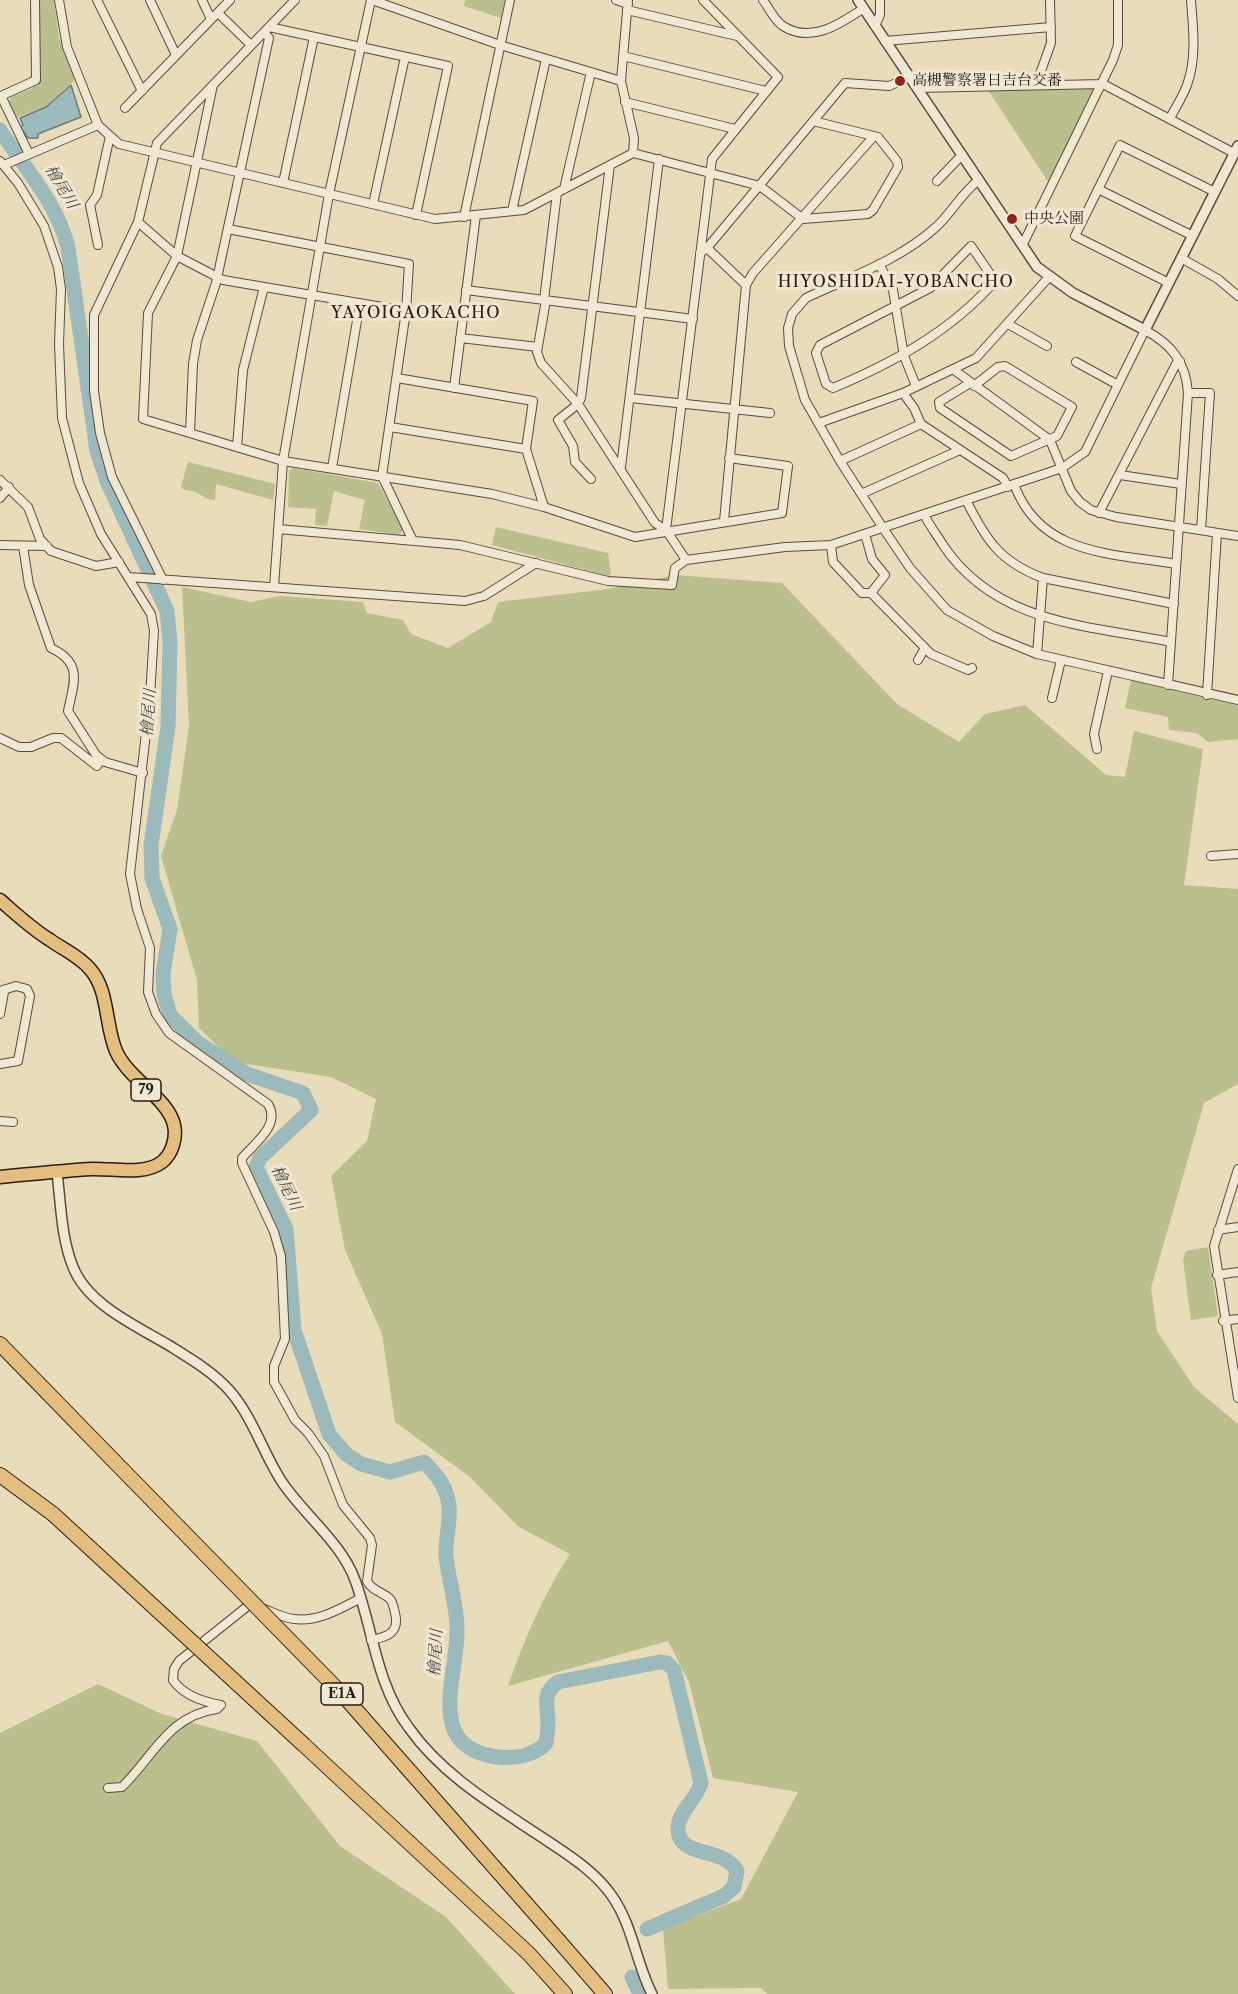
<!DOCTYPE html>
<html>
<head>
<meta charset="utf-8">
<style>
	body { margin:0 }
	canvas { display:block; background:#e8dcbb }
</style>
</head>
<body>
<canvas width="1238" height="1994"></canvas>
<script>
const context = document.querySelector('canvas').getContext('2d');
context.lineJoin = 'round';
function paint(path, color) { context.fillStyle = color; context.fill(path, 'evenodd'); }
function strokePath(path, color, width, dash) { context.strokeStyle = color; context.lineWidth = width; context.lineCap = dash ? 'butt' : 'round'; context.setLineDash(dash || []); context.stroke(path); }
function write(font, color, halo, rows, align = 'center') {
  context.font = font + ' "Libre Caslon Text","Noto Serif JP",serif'; context.lineWidth = 6; context.setLineDash([]); context.textBaseline = 'middle'; context.strokeStyle = halo; context.fillStyle = color; for (const [text, x, y, turn = 0] of rows) {
    context.save(); context.translate(x, y); context.rotate((+turn || 0) * Math.PI / 180); context.textAlign = isNaN(turn) ? turn : align; if (halo) context.strokeText(text, 0, 0); context.fillText(text, 0, 0); context.restore();
  }
}
paint(new Path2D(`
	M39,0H54L59,38L75,80L46,106L17,117L9,102L11,97L31,89L39,81Z
	M465,0H505L501,18L464,6Z
	M1093,88L1095,91L1049,183L988,90Z
	M188,462L275,484L273,500L216,484L215,500C203,500 199,490 184,490L181,487Z
	M293,468L378,483L403,529L400,535L359,529L365,500L334,491L327,526L315,525L316,509L288,507L289,471Z
	M496,527L608,553L611,574L608,576L492,545Z
	M676,575L782,583L897,704L959,742L985,714L1025,705L1106,775L1125,777L1134,731L1203,749L1184,885L1238,889V1084L1204,1103L1151,1288L1157,1331L1194,1387L1238,1424V1994H767L761,1988L668,1989L663,1929L741,1899L798,1792L713,1778L689,1682L668,1641L508,1686C524,1640 543,1595 570,1554L519,1527L470,1477L395,1422L382,1334L345,1250L331,1176L367,1141L376,1099L331,1077L234,1062L199,1028L197,980L161,856L177,810L189,726L182,587L251,602L280,596L363,602L367,613L403,620L411,634L448,648L491,622L498,602L608,589Z
	M1131,680L1238,705V739L1208,742L1197,733L1169,730L1168,717L1125,708Z
	M1208,1247L1218,1316L1191,1320L1183,1260L1186,1251Z
	M98,1684L162,1714L257,1741L340,1846L446,1917L515,1994H0V1733Z`), '#babf8d');
const water = new Path2D(`
	M71,85L81,117L38,134V138H28L20,127L23,125L20,118L46,107Z`);
paint(water, '#9cb9bc');
strokePath(water, '#6d7a79', 1.5);
strokePath(new Path2D(`
	M0,130C25,169 56,201 68,247L97,451L107,481L167,611L170,642L168,727L151,845L152,878L170,929L163,974L164,994L170,1015L198,1043L247,1074L303,1093L311,1110L260,1158L256,1167L286,1229L294,1330L329,1434L346,1454L361,1464L390,1472L424,1462C434,1472 443,1482 447,1496C453,1515 445,1536 446,1555C448,1581 458,1606 457,1632C457,1663 444,1697 453,1727C463,1761 525,1767 546,1743C547,1736 548,1729 548,1723C548,1705 541,1694 558,1682L660,1662L667,1663L674,1670L701,1783C697,1799 678,1812 678,1828C677,1859 724,1846 737,1871L734,1887L724,1896L647,1929
	M632,1977L640,1994`), '#9cb9bc', 15);
const minor = new Path2D(`
	M59,0L67,47L98,125L119,144L435,219L524,210L633,153L760,186L803,219L868,214L873,210L898,167L897,161L878,137L874,136
	M97,0L142,91
	M150,0L176,55
	M202,0L211,19
	M295,0L157,143L138,222L177,256L223,280L406,311
	M372,0L500,45L621,81
	M616,0L628,4
	M628,0L621,81L634,138L633,153
	M763,0C769,8 774,20 783,26C811,44 840,24 864,8
	M627,10L737,36
	M218,13L251,45
	M875,26L880,15V0
	M269,27L448,66L416,215
	M885,41L1051,27
	M623,56L766,91
	M213,85L177,256L148,313L143,419L283,461L492,494L544,507L635,537L782,513L788,466L729,458
	M1036,85L1051,43L1050,0
	M918,88L1103,84L1234,153
	M625,102L735,129
	M125,108L230,0
	M1170,118C1176,107 1183,96 1187,85C1197,58 1193,28 1191,0
	M29,154L1,96L36,80L35,0
	M0,161L18,183L44,226L58,267L61,289L59,344L62,418L79,483L101,534L151,614L154,631L150,697L130,874L137,909L150,948L148,992L156,1014L169,1033L268,1104C281,1125 255,1143 242,1158V1163L274,1232L281,1256L285,1339L274,1366V1382L295,1420L308,1433L324,1456L343,1505L370,1538L372,1545L367,1581C372,1591 383,1592 390,1599C393,1602 394,1609 395,1613C400,1633 387,1637 371,1640
	M4,165L98,125
	M979,180C961,193 952,213 936,227C900,260 850,277 806,298L792,314L788,328L789,346L805,400L840,461L883,528L910,568L947,610L993,636L1037,654L1238,700
	M937,181L962,155
	M283,183L314,37
	M564,189L591,72
	M1098,189L1193,236
	M373,204L405,57
	M512,211L546,59
	M464,217L510,0
	M138,222L94,315V391L100,433L112,477L163,580
	M228,229L409,264L406,311L382,476L413,541
	M1023,244L1113,60L1118,45V0
	M98,245L90,205L97,195L110,136
	M971,246L995,281C951,331 895,362 833,388L826,384L816,353L820,345L930,288Z
	M707,248L746,285
	M700,253L707,248L845,83L889,86L910,77
	M1181,258L1218,279L1238,296
	M879,264L893,290L904,356L916,386
	M1169,283L1075,236L1120,145L1215,192
	M466,290L693,319
	M544,300L557,193
	M546,300L537,352L541,363L578,404L655,523L666,530L686,560L785,547L831,545L1062,468L1085,452L1145,330C1171,344 1186,362 1188,393L1168,685
	M1008,324L1047,346
	M460,338L538,347
	M1076,362L1118,385
	M954,370L1050,440L1071,491L1080,502L1091,510L1116,517L1238,536
	M397,378L533,401L526,449L544,507
	M970,383L939,402L940,408L1011,456L1057,436L1072,407L1005,366L998,367L974,386
	M454,388L476,215
	M903,393L914,408L921,424L1003,478L1008,487
	M1188,393H1210L1201,530
	M630,398L770,413
	M819,423L903,393L976,358L1049,277
	M390,427L526,449
	M190,433L193,364L197,340L216,283L269,38L264,32
	M237,447L243,370L264,287
	M840,461L921,424
	M621,467L659,159
	M332,468L360,303
	M1120,475L1181,484
	M591,479L575,462L573,446L558,420L578,404L581,398L610,165
	M0,480L28,507L40,539L51,551L96,566L119,562
	M1014,484C1040,556 1112,553 1176,564
	M861,494L960,450
	M0,498L9,487
	M966,500C986,540 1000,562 1043,578L1174,604
	M1099,513L1176,364L1180,361
	M924,514C929,525 937,535 943,545C996,624 1086,625 1171,642
	M724,521L746,285L753,273L874,136L813,121
	M278,529L460,545L608,581L672,585L675,568L686,560
	M666,530L712,159L778,77L703,0
	M865,534L872,559L885,575L871,593
	M0,545L47,546
	M831,545L833,562L862,593H871L931,654L968,670L972,668
	M23,546L29,585L51,648C83,663 74,682 68,711L96,755L105,762L143,773
	M129,577L465,601L484,596L536,563
	M274,587L283,461L329,194L371,0
	M1037,654L1043,578
	M918,660L925,648
	M1207,695L1217,533
	M1052,698L1061,660
	M0,738L19,747H31L53,738H61L97,766L101,759
	M1097,749L1094,734L1108,671
	M1211,856L1238,854
	M0,991L16,986L27,989L30,996L18,1061L0,1064
	M0,1014L4,992
	M0,1121L13,1122
	M1238,1169L1214,1246L1238,1398
	M1218,1230L1238,1227
	M1217,1275L1238,1272
	M1223,1321L1238,1319
	M108,1788L122,1787C153,1757 169,1715 217,1709L221,1705C204,1702 183,1695 173,1680L174,1669L179,1661L249,1605C265,1607 278,1617 294,1619C319,1622 339,1609 361,1598`);
const tertiary = new Path2D(`
	M858,0L1037,267L1073,293L1145,330L1238,146
	M57,1173C61,1204 61,1237 73,1267C88,1305 137,1326 170,1346C191,1359 213,1372 229,1390C253,1417 263,1453 282,1482C304,1515 341,1542 355,1580C373,1629 376,1684 409,1728C443,1776 495,1806 543,1838C568,1855 595,1871 612,1896C633,1926 636,1963 652,1994`);
const primary = new Path2D(`
	M0,900C16,914 32,929 50,940C64,950 79,956 90,969C109,990 105,1026 116,1051C128,1079 168,1098 174,1125C177,1138 172,1154 162,1162C144,1176 112,1168 91,1169C61,1171 30,1174 0,1177`);
const motorway = new Path2D(`
	M0,1344L112,1459
	M0,1475L53,1514
	M304,1745L529,1954L565,1994
	M559,1941L605,1994`);
strokePath(minor, '#574b3e', 10);
strokePath(tertiary, '#574b3e', 12);
strokePath(primary, '#271b15', 15);
strokePath(motorway, '#271b15', 16);
strokePath(minor, '#f0e8d3', 8);
strokePath(tertiary, '#f0e8d3', 9);
strokePath(primary, '#e4be7e', 12);
strokePath(motorway, '#e4be7e', 14);
const motorwayBridge = new Path2D(`
	M112,1459L342,1694L559,1941
	M53,1514L304,1745`);
strokePath(motorwayBridge, '#271b15', 16, []);
strokePath(motorwayBridge, '#e4be7e', 14);
for (const [x, y, r, color] of [
	[900,81,6,"#8f2418"],
	[1012,219,6,"#8f2418"]
]) { const dot = new Path2D(); dot.arc(x, y, r, 0, 2 * Math.PI); context.fillStyle = color; context.fill(dot); strokePath(dot, '#f0e8d3', 2); }
for (const [x, y, w] of [
	[146,1090,30],
	[342,1694,42]
]) { const box = new Path2D(); box.roundRect(x - w / 2, y - 11, w, 22, 4.5); context.fillStyle = '#f0e8d3'; context.fill(box); strokePath(box, '#271b15', 1.5); }
write('bold 14px', '#271b15', null, [
	["79",146,1090],
	["E1A",342,1694]
]);
write('15px', '#271b15', '#f0e8d3', [
	["高槻警察署日吉台交番",912,81],
	["中央公園",1024,219]
], 'left');
write('italic 16px', '#4a4a47', '#f0e8d3', [
	["檜尾川",61,187,59],
	["檜尾川",149,713,-86],
	["檜尾川",286,1188,64],
	["檜尾川",436,1653,-87]
]);
context.letterSpacing = '1.5px';
write('16px', '#271b15', '#f0e8d3', [
	["HIYOSHIDAI-YOBANCHO",896,282],
	["YAYOIGAOKACHO",416,313]
]);
context.letterSpacing = '0px';
</script>
</body>
</html>
